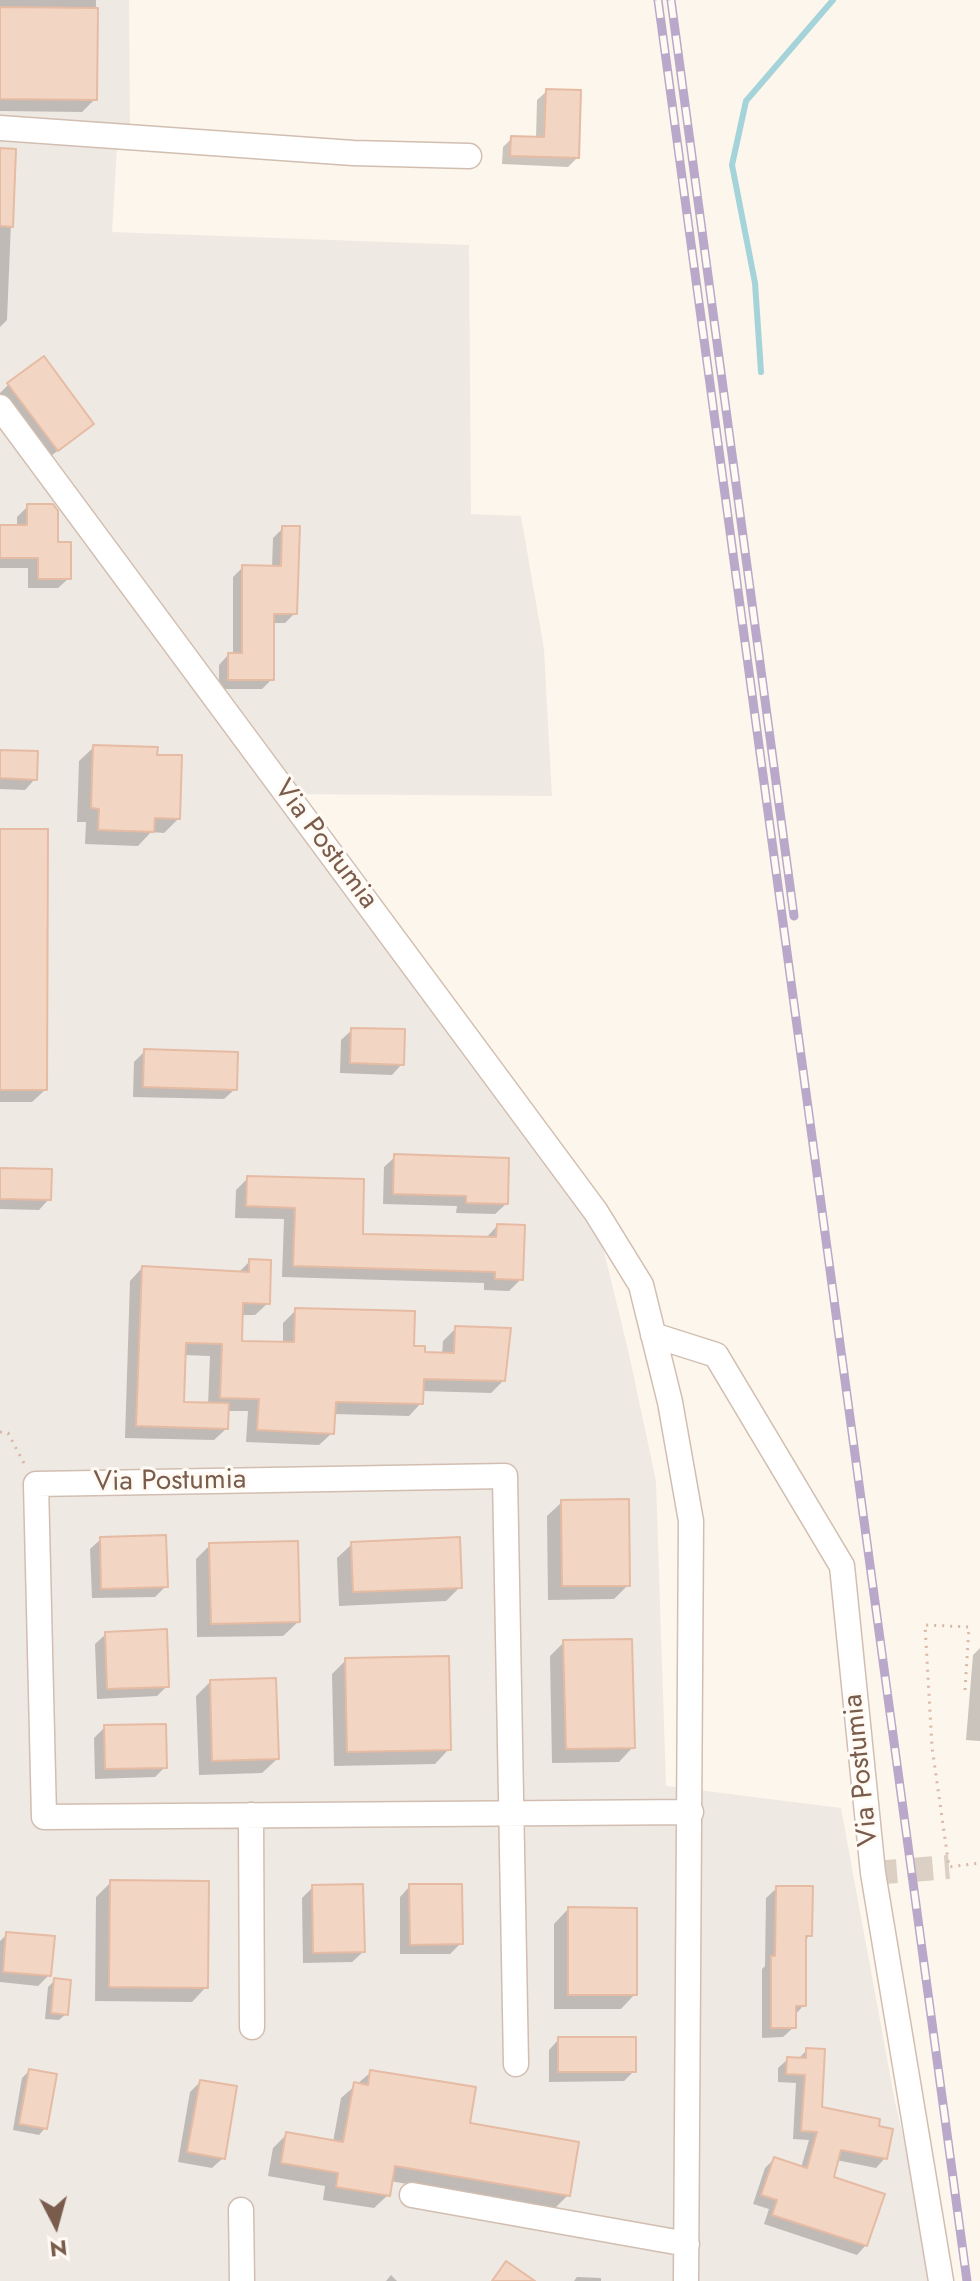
<!DOCTYPE html>
<html>
<head>
<meta charset="utf-8">
<style>
	body { margin:0 }
	#map { position:relative; width:980px; height:2281px; overflow:hidden; background:#fdf6ec; font-family:Jost,sans-serif }
	canvas { display:block }
	.north { position:absolute; left:16px; top:2185px; width:80px; height:80px; -webkit-text-stroke:6px #fffaf3; paint-order:stroke; rotate:174deg; font-size:22px; font-weight:700; line-height:32px; text-align:center; color:#7a5c4d }
	.north::after { content:''; display:block; margin:auto; width:28px; height:36px; background:#7a5c4d; clip-path:polygon(50% 0,100% 100%,50% 72%,0 100%) }
</style>
</head>
<body>
<div id="map">
<canvas width="980" height="2281"></canvas>
<div class="north">N</div>
</div>
<script>
const context = document.querySelector('canvas').getContext('2d');
context.lineJoin = 'round';
function paint(path, color) { context.fillStyle = color; context.fill(path, 'evenodd'); }
function strokePath(path, color, width, dash) { context.strokeStyle = color; context.lineWidth = width; context.lineCap = dash ? 'butt' : 'round'; context.setLineDash(dash || []); context.stroke(path); }
function write(font, color, halo, rows, align = 'center') {
  context.font = font + ' Jost,sans-serif'; context.lineWidth = 6; context.setLineDash([]); context.textBaseline = 'middle'; context.strokeStyle = halo; context.fillStyle = color; for (const [text, x, y, turn = 0] of rows) {
    context.save(); context.translate(x, y); context.rotate((+turn || 0) * Math.PI / 180); context.textAlign = isNaN(turn) ? turn : align; if (halo) context.strokeText(text, 0, 0); context.fillText(text, 0, 0); context.restore();
  }
}
paint(new Path2D(`
	M0,0H129L130,130L117,147L112,232L469,245L471,514L521,516L544,649L552,796L278,794L600,1235L629,1354L656,1481L666,1786L841,1808L895,2102L919,2206L930,2281H0Z`), '#efe9e4');
paint(new Path2D(`
	M0,0H96L95,99L82,112L0,111Z
	M547,91L577,158L568,167L502,164L503,147L512,138L536,139L537,100Z
	M0,150H14L7,320L0,327Z
	M8,385L91,424L46,460L0,398V393Z
	M28,506L56,544L69,578L58,588H28V568H0V528L17,527V517Z
	M283,528L295,613L285,623H272V679L262,689H219V665L228,655H233V577L243,567L272,568L273,538Z
	M94,747L155,756L178,819L164,833L151,832L138,846L85,844L86,822H77L79,761Z
	M0,752L35,779L25,790L0,789Z
	M0,831L45,1090L32,1102H0Z
	M352,1030L402,1064L392,1075L340,1073L341,1040Z
	M145,1051L235,1089L224,1099L133,1097L134,1062Z
	M395,1157L506,1204L495,1214L456,1213L457,1206L383,1204L384,1167Z
	M0,1170L49,1199L39,1210L0,1209Z
	M248,1178L361,1236L485,1239L497,1226L521,1279L509,1291L484,1290V1283L282,1277L284,1219L235,1218L236,1190Z
	M250,1261L268,1303L255,1315H240V1343L283,1344V1323L296,1310L412,1348L423,1354L442,1355L443,1341L455,1329L504,1380L491,1393L422,1391L421,1403L409,1416L333,1414L332,1433L319,1445L246,1442L248,1411H227V1428L214,1440L125,1438L130,1281L142,1268L238,1273ZM184,1355L210,1356L208,1405L182,1404Z
	M562,1502L628,1585L614,1599L548,1600L547,1516Z
	M101,1539L166,1586L155,1597L92,1598L90,1549Z
	M352,1544L460,1587L446,1601L339,1606L337,1558Z
	M210,1545L298,1622L283,1636L197,1637L196,1559Z
	M106,1634L167,1686L157,1696L97,1699L95,1644Z
	M564,1642L633,1747L619,1762L552,1763L550,1656Z
	M980,1648V1741L966,1740L973,1655Z
	M346,1660L449,1749L435,1764L334,1766L332,1674Z
	M210,1682L277,1759L262,1773L199,1775L196,1696Z
	M105,1727L165,1767L155,1777L95,1779L94,1738Z
	M111,1882L206,1987L192,2002L95,2001L96,1897Z
	M410,1886L461,1943L450,1954H400V1897Z
	M313,1887L363,1952L352,1962L303,1963L302,1898Z
	M777,1888L810,1935L804,1942V2005L794,2016V2027L783,2037L762,2038V1969L765,1966L766,1898Z
	M568,1909L635,1994L621,2009H554V1924Z
	M7,1934L49,1975L38,1986L0,1982V1941Z
	M55,1980L66,2014L59,2020L45,2019L48,1987Z
	M559,2039L634,2071L624,2081L549,2082V2050Z
	M807,2050L820,2109L876,2128L885,2158L876,2168L836,2160L831,2178L866,2245L857,2255L764,2224L769,2209L753,2204L765,2168L774,2159L801,2168L809,2140L793,2139L796,2083L778,2082V2068L788,2059L797,2060Z
	M29,2071L45,2128L39,2135L13,2130L22,2078Z
	M371,2072L468,2125L568,2195L554,2209L390,2181L388,2195L374,2208L323,2200L325,2186L268,2176L273,2148L287,2134L333,2142L341,2098Z
	M200,2082L223,2158L212,2168L178,2162L190,2092Z
	M391,2275L397,2281H386Z
	M577,2277L601,2278V2281H574Z`), '#0003');
strokePath(new Path2D(`
	M761,372L755,283L732,165L746,101L833,0`), '#a5d3da', 6);
const building = new Path2D(`
	M0,7L98,8L97,100L0,99Z
	M546,89L581,90L579,158L510,156L511,136L544,137Z
	M0,148L16,149L13,227L0,226Z
	M44,356L94,424L58,451L7,383Z
	M27,504H53L58,511V542H71V579H38V558H0V525H27Z
	M282,526H300L297,614H274V680H228V653H242V565L281,566Z
	M93,745L158,747L157,755H182L180,819L155,818L154,832L98,830L99,809L91,808Z
	M0,750L38,751L37,780L0,778Z
	M0,829H48L47,1090H0Z
	M351,1028L405,1029L404,1065L350,1063Z
	M144,1049L238,1052L237,1090L143,1087Z
	M394,1154L509,1158L508,1204L466,1203V1196L393,1194Z
	M0,1168L52,1169L51,1200L0,1199Z
	M247,1176L364,1179L363,1234L496,1237L497,1224L525,1225L523,1280L495,1279V1272L293,1266L295,1208L246,1206Z
	M249,1259L271,1260L270,1304L243,1303L242,1341L294,1342L295,1308L415,1311L414,1346H425V1352L454,1353L455,1326L511,1328L505,1381L424,1379L423,1404L336,1402L334,1434L257,1430L259,1399L220,1398L222,1344L186,1343L184,1402L229,1403L228,1429L136,1426L142,1266L249,1272Z
	M629,1499L630,1586H562L561,1500Z
	M166,1535L168,1587L101,1589L100,1537Z
	M460,1537L462,1588L353,1592L351,1542Z
	M298,1541L300,1622L211,1624L209,1543Z
	M167,1629L169,1687L107,1689L105,1632Z
	M632,1639L635,1748L566,1749L563,1640Z
	M449,1656L451,1750L347,1752L345,1658Z
	M276,1678L279,1759L212,1761L210,1680Z
	M166,1724L167,1768L105,1769L104,1725Z
	M110,1880L209,1881L208,1988L109,1987Z
	M363,1884L365,1952L313,1953L312,1885Z
	M409,1884H462L463,1944L410,1945Z
	M776,1886H813L812,1936H806V2006H796V2028H771V1956H775Z
	M568,1907L637,1908V1995H568Z
	M6,1932L55,1936L51,1976L3,1972Z
	M54,1978L71,1980L68,2015L51,2013Z
	M558,2037H636V2072H558Z
	M806,2048L825,2049L822,2107L880,2119L879,2126L893,2129L887,2159L841,2150L834,2177L885,2194L867,2246L772,2215L777,2200L761,2195L774,2157L807,2168L817,2132L801,2131L805,2075L786,2074L787,2057L806,2058Z
	M29,2069L57,2074L47,2129L19,2124Z
	M370,2070L476,2087L470,2123L579,2142L570,2196L395,2166L390,2196L336,2187L338,2173L281,2163L286,2132L343,2142L354,2082L368,2085Z
	M200,2080L237,2086L225,2159L187,2152Z
	M506,2261L535,2281H492Z`);
paint(building, '#f3d5c3');
strokePath(building, '#e6bba3', 2);
strokePath(new Path2D(`
	M873,1873L949,1867`), '#dcd0c4', 24, [24, 12]);
const minor = new Path2D(`
	M0,128L353,153L469,156
	M0,407L596,1212L641,1285L670,1402L691,1521L686,2281
	M653,1335L716,1355L842,1566L873,1873L941,2281
	M251,1815L252,2027
	M516,2064L505,1476L36,1484L44,1817L691,1812
	M412,2195L687,2244
	M241,2210L242,2281`);
strokePath(minor, '#d1beb0', 27);
strokePath(new Path2D(`
	M0,1432L8,1433L26,1467
	M965,1690L969,1627L925,1625L932,1747L949,1867L980,1863`), '#d9b8a5', 3, [2, 6]);
strokePath(minor, '#fff', 24);
const rail = new Path2D(`
	M658,0L967,2281
	M671,0L794,916`);
strokePath(rail, '#b9a8c9', 9);
strokePath(rail, '#fffaf3', 6, [18]);
write('28px', '#7a5c4d', '#fffaf3', [
	["Via Postumia",325,845,53],
	["Via Postumia",170,1482,-1],
	["Via Postumia",862,1770,-96]
]);
</script>
</body>
</html>
